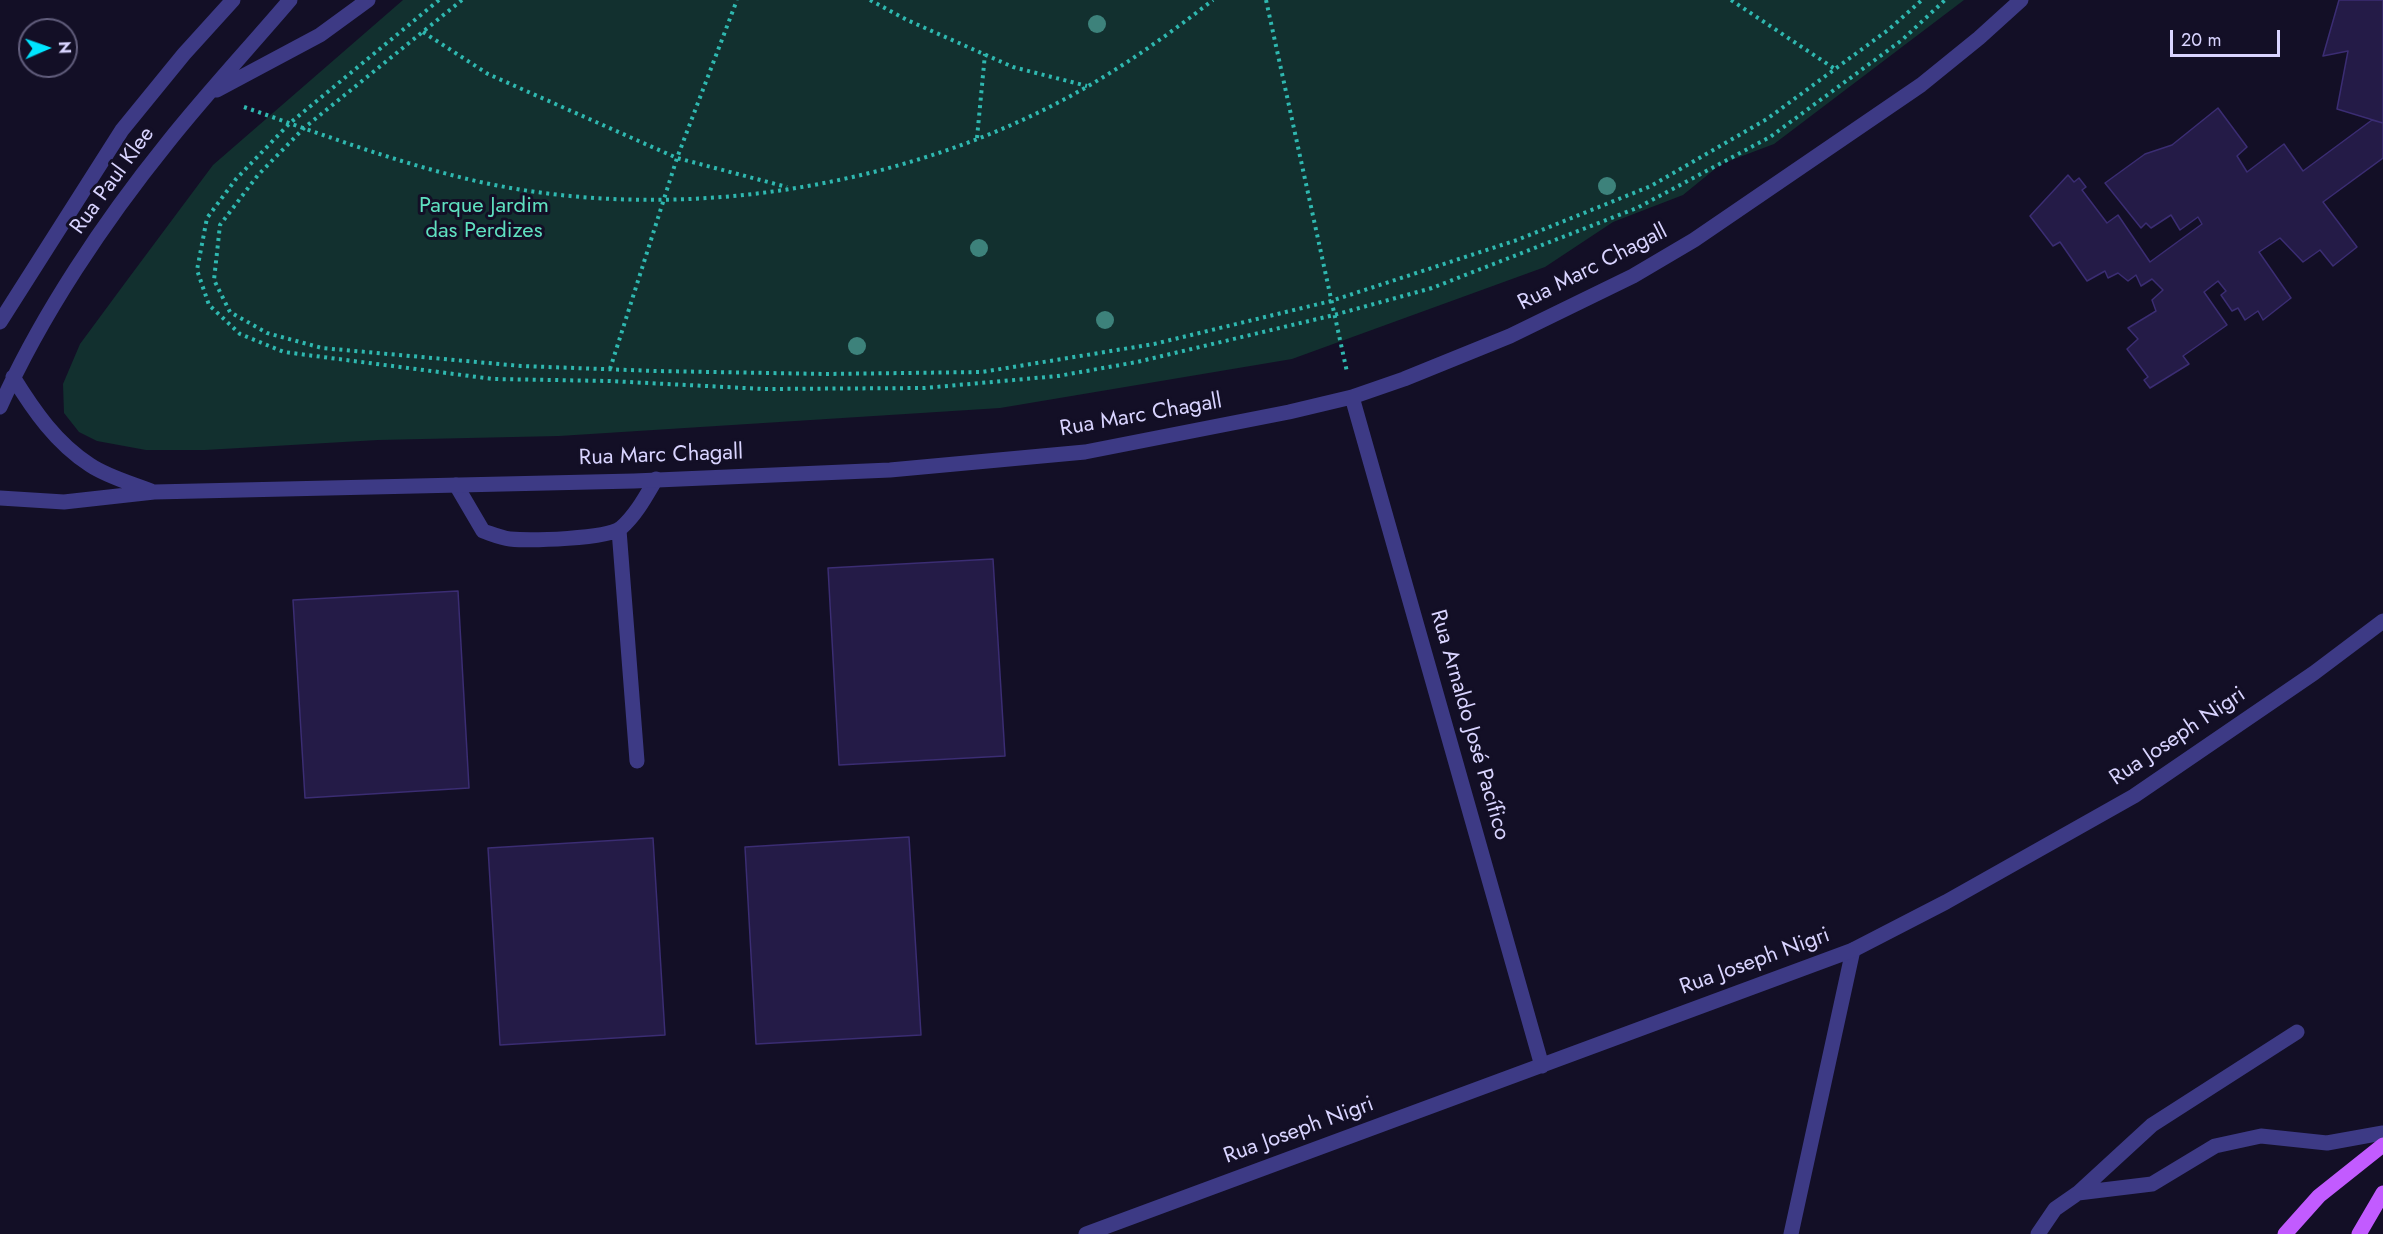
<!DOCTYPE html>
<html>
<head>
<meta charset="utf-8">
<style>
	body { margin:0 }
	#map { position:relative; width:2383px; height:1234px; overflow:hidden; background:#130f26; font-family:Jost,sans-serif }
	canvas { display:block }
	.north { position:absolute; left:18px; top:18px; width:60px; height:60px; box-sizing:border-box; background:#130f26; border:2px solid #625e7d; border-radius:50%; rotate:88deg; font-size:16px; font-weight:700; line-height:24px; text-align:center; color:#d9d4ff }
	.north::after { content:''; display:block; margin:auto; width:21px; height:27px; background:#00e5ff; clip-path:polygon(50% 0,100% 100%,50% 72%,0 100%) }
	.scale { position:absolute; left:2170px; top:30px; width:110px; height:27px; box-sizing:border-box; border:3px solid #d9d4ff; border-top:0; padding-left:8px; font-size:18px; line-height:21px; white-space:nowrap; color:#d9d4ff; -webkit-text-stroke:4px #130f26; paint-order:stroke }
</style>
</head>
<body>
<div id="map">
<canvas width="2383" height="1234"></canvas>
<div class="north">N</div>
<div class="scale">20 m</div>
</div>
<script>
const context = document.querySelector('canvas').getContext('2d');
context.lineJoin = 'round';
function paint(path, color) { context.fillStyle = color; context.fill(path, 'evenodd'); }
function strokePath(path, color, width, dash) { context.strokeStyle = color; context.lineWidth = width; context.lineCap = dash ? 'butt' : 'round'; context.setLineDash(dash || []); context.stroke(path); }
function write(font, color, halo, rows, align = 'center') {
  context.font = font + ' Jost,sans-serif'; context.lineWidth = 6; context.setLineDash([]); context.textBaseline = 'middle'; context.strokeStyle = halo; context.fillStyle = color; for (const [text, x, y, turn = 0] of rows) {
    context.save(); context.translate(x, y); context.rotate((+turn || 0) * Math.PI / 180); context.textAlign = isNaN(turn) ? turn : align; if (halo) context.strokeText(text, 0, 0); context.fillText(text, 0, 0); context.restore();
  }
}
paint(new Path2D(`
	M403,0H1964L1774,144L1721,164L1683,195L1613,222L1545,267L1292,359L1000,408L559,436L378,440L205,450H146L97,441L79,432L64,413L63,384L80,344L128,279L213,165Z`), '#12302f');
const building = new Path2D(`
	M2339,0H2383V123L2337,109L2348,51L2323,56Z
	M2218,108L2247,147L2237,156L2247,172L2284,144L2303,171L2372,120L2383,123V158L2323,202L2357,247L2333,266L2320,250L2303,262L2280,238L2259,252L2291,298L2263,320L2258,311L2245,320L2238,308L2232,311L2221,295L2226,291L2218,281L2204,292L2227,325L2183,356L2189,364L2150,388L2144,380L2148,377L2127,349L2138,339L2128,328L2156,311L2152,300L2163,290L2152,279L2141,286L2136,275L2128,281L2118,273L2108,278L2105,271L2087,281L2060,242L2053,246L2030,216L2068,175L2074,182L2079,178L2086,187L2082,190L2107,223L2118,215L2150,262L2202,224L2198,217L2180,230L2171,215L2151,228L2146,223L2141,228L2105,183L2145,154L2172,145Z
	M993,559L1005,756L839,765L828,568Z
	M458,591L469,788L305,798L293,600Z
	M909,837L921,1035L756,1044L745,847Z
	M653,838L665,1035L500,1045L488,848Z`);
paint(building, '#241b47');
strokePath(building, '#3b2d73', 1.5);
strokePath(new Path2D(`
	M439,0L290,123L236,179L207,218L197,270L209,305L240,334L284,352L493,379L609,381L764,389L925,388L1058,376L1137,362L1334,315L1432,288L1637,208L1770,137L1902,40L1945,0
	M462,0L304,128L258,175L220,225L214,280L230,312L267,333L322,348L521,366L656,371L826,374L982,372L1154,344L1331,301L1517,240L1651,186L1767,119L1888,30L1922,0
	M870,0L907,20L1013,67L1087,86
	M1266,0L1347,372
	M1731,0L1835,69
	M423,32L488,74L677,158L787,187
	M244,107C324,135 402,165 485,183C683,225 915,187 1090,85C1133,60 1173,31 1213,0
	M977,138L985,54
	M610,369L677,158L737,0`), '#2fb8b0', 4, [3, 4.5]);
strokePath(new Path2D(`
	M456,485L483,531C492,534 501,538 510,539C530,541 607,539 621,528C636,515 646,496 656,479
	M619,530L637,761
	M2078,1193L2152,1125L2297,1032
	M1791,1234L1853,950
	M2038,1234L2055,1209L2078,1193L2152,1184L2215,1146L2261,1136L2327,1143L2383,1133`), '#3d3a85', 15);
strokePath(new Path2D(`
	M217,90L320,35L368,0
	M0,322L122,130L184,54L233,0
	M13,377C34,411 56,443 90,465C108,477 131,483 151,491
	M1352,397L1542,1066
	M0,407C41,315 105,220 168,142C207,93 250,47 290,0
	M0,498L64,502L154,492L634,481L890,470L1085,452L1289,412L1352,397L1404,379L1510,336L1633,276L1694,240L1921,85L1979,38L2021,0
	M1086,1234L1853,950L1946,902L2134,796L2314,673L2383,621`), '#3d3a85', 15);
strokePath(new Path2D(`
	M2285,1234L2319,1196L2383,1145
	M2359,1234L2383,1193`), '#c25bff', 15);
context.fillStyle = '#3d827b';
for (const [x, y] of [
	[1097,24],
	[1607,186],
	[979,248],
	[1105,320],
	[857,346]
]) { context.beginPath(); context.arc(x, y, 9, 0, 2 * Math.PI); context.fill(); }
write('22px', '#d9d4ff', '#130f26', [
	["Rua Paul Klee",113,181,-54],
	["Rua Marc Chagall",1593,268,-27],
	["Rua Marc Chagall",1141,416,-10],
	["Rua Marc Chagall",661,456,-2],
	["Rua Arnaldo José Pacífico",1469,725,74],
	["Rua Joseph Nigri",2178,737,-34],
	["Rua Joseph Nigri",1755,962,-20],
	["Rua Joseph Nigri",1299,1131,-20]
]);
write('22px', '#5fe0c0', '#130f26', [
	["Parque Jardim",484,207],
	["das Perdizes",484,232]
]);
</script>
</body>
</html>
